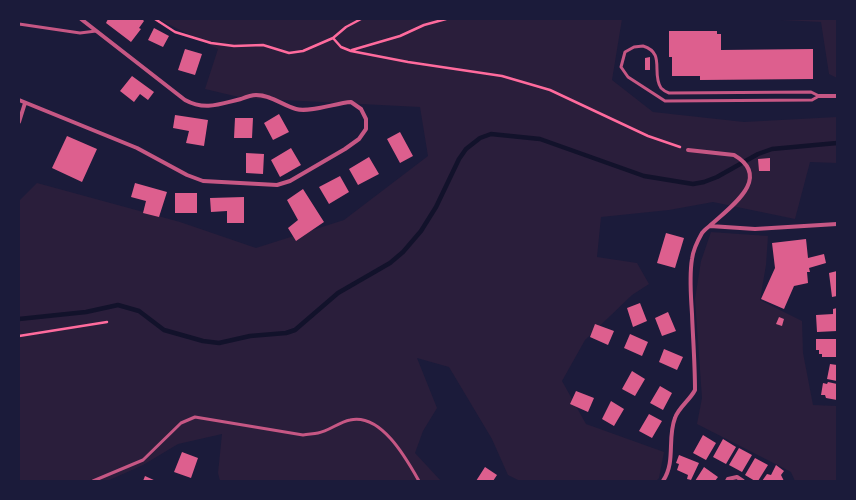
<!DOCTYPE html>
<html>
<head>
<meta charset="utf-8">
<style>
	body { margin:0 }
	#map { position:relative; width:856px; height:500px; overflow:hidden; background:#1b1b3a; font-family:Jost,sans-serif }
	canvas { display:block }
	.frame { position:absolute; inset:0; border:20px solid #1b1b3a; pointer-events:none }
</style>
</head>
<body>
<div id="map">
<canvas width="856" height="500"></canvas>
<div class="frame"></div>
</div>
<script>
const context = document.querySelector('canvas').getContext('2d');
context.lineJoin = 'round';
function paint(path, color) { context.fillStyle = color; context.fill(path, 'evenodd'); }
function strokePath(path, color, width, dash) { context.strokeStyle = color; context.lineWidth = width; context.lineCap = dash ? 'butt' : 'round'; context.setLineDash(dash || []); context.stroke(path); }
paint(new Path2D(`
	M158,19H622L612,80L653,112L744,122L837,117V163L810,162L795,219L713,202L669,210L601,217L597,257L637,263L649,284L632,295L585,340L562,381L586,424L664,452L659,478L656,481H520L508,475L492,439L449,367L417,358L437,408L423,431L415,453L441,481H220L218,473L222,434L178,444L143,465L107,481H19V201L37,183L180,222L256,248L344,220L428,156L420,107L243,98L205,89L218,49Z
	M761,19H837V78L829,74L821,22Z
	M711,232L768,236L766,265L760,300L802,321L803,353L813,405L837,406V481H795L791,472L697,424L702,398L695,299L701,261Z`), '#2a1e3b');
strokePath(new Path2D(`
	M19,319L86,312L118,305L139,311L164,330L203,341L219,343L250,336L286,333L295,330L338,293L390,263L403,252L421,231L436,207L459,159L466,149L480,138L491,134L540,139L644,176L693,184L704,182L717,177L758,154L772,149L837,143`), '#12122b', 4.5);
paint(new Path2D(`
	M108,19H142L144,21L139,28L141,29L131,42L106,23Z
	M154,28L169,36L163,47L148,40Z
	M669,31H717V34H721V50L813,49V79L700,80V76H672V57H669Z
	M185,49L202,54L195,75L178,70Z
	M650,57V70H645V58Z
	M132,76L154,92L148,100L140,94L134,102L120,91Z
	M279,114L289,132L273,140L264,123Z
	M175,115L208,120L204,146L186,143L189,131L173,128Z
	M235,118H253L252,138H234Z
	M400,132L413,156L400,163L387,139Z
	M67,136L97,149L82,182L52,168Z
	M291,148L301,165L280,177L271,160Z
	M246,153L264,154L263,174L246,173Z
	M369,157L379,174L358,185L349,169Z
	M770,158V171H759L758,159Z
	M340,176L349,192L329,204L319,187Z
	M135,183L167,192L159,217L143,213L146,201L131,197Z
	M303,189L324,222L296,241L288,228L298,220L287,200Z
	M175,193H197V213H175Z
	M244,197V223H227V211L211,212L210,198Z
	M666,233L684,238L675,268L657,263Z
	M806,239L808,258L824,254L826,263L809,268L810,272H807L808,283L794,286L784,309L761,299L775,268L772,243Z
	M837,271V296L832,297L829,273Z
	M640,303L647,321L633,327L627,308Z
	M837,308V331L817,332L816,315L833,314V309Z
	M668,312L676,331L662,336L655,318Z
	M779,317L784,319L782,326L776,324Z
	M595,324L614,331L608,345L590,337Z
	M630,334L648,342L642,356L624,348Z
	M816,339H837V357H822V354H819V350H816Z
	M664,349L683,357L677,370L659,362Z
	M830,364L837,365V381L827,379Z
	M632,371L645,379L635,396L622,389Z
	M828,382L837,384V400L826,398L825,395H821L823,383L827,384Z
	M660,386L672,393L663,410L650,403Z
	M576,391L594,398L588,412L570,404Z
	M611,401L624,409L614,426L602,419Z
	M649,414L662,421L652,438L639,431Z
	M703,435L716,443L706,460L693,453Z
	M723,439L736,447L726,464L713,457Z
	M739,448L752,455L742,472L729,465Z
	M182,452L198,458L191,478L174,472Z
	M679,455L699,463L691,480L687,479L688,475L677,470L679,464L676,463Z
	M755,458L768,465L758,481H755L745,475Z
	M776,465L784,471L781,475L784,481H762L767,474L771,475Z
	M485,467L497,475L493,481H476Z
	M704,467L718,477L715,481H695Z
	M145,476L156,481H143Z`), '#dd5f8e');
strokePath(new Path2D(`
	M155,19L175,32L211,43L234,46L263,45L289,53L303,51L333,38L346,27L361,19
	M333,38L341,47L351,51L408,62L502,76L550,90L648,136L680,147
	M352,50L400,36L424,25L446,19
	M19,336L107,322`), '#ff6b9d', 2.5);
strokePath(new Path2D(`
	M19,24L80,33L96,31
	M643,46C666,53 651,73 661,88C663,90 666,92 669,93L811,92L819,96L812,100L665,101L628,77L621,67L625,52L634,47Z
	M93,481L143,460L181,423L195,417L303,435C308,434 313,434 318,433C329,431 339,422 350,420C381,413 406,458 419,481`), '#c65784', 3);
strokePath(new Path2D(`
	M819,96H837
	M19,100L137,148L187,175L203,181L277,185L290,181L345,149L359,139L366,129V119L361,109L351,102C336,103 309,113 296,109C282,105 271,95 256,95C251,95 246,97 241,99C220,104 205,111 185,100L81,19
	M19,122L25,103
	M710,226L755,229L837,224
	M663,481C676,462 667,438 675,418C678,408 690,400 695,390C695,365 693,339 692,314C691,296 689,277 692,259C693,251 698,240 702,233C705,229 710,226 713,223C733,205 772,177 734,155L688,150
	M727,481L728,479L737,477L743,481`), '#c65784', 4);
</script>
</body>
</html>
